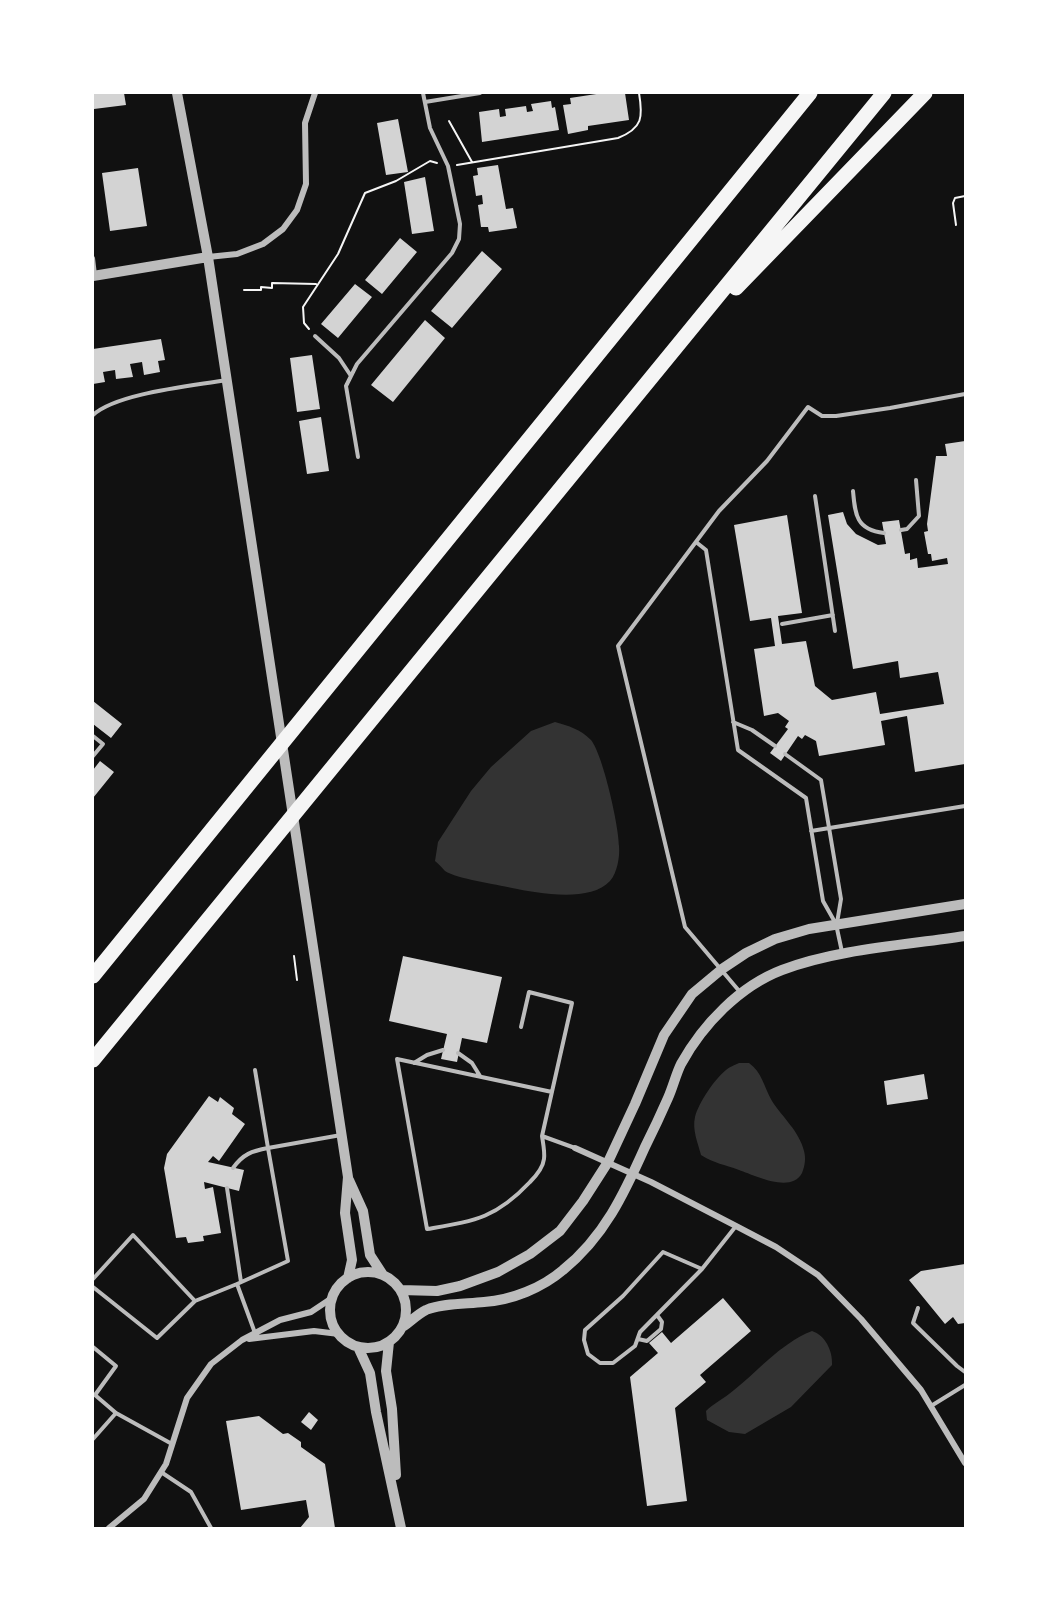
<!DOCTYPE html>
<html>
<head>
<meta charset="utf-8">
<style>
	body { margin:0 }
	#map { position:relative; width:1058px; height:1621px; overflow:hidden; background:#111; font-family:"Roboto Condensed",sans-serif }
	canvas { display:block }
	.frame { position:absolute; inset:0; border:94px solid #fff; pointer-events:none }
</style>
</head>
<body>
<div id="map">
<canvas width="1058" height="1621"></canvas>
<div class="frame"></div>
</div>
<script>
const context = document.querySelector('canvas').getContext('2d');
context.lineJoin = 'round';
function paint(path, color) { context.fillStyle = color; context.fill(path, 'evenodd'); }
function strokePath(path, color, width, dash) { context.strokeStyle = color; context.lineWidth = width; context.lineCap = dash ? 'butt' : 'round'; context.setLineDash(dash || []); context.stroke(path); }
paint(new Path2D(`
	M555,722C569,726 580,729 591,740C603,755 619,826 619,846C620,857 617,873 610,881C590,903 537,893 512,888C496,884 457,879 445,871C442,868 439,864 435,861L438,842L471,791L491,767L531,731Z
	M739,1063H749C762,1072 764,1087 772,1101C783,1118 799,1131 804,1151C806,1158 805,1166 802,1173C791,1194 754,1175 739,1170C724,1164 715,1164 701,1155C698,1143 692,1130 695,1117C699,1102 714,1080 726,1070C729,1067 735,1065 739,1063Z
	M812,1331C825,1335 833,1351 832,1365L791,1407L745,1434L729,1432L707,1420L706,1411C713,1404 721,1400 729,1394C757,1373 779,1344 812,1331Z`), '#333');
paint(new Path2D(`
	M93,93H124L126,105L94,109Z
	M603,93H625L629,120L588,126V130L568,134L563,105L571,104L570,98Z
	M551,101L552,108L555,107L559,130L482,142L479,112L499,109L500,117L506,116L505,109L526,106L527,112L533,111L531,104Z
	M398,119L408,172L386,175L377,123Z
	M498,165L506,209L513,208L517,228L489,232L488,227H481L478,205L483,204L482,195L476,196L473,176L478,175L477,168Z
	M138,168L147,226L110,231L102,173Z
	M425,177L434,231L412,234L404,182Z
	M400,238L417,252L382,294L365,280Z
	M482,251L502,269L452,328L431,311Z
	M355,284L372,297L338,338L321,324Z
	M425,320L445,338L393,402L371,385Z
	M161,339L165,360L158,361L160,372L144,375L142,362L130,364L133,377L116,379L115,370L103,372L105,382L93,384V349Z
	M312,355L320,409L297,412L290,358Z
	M321,417L329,471L307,474L299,421Z
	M965,441V764L915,772L907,716L881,721L885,745L819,756L816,741L805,735L802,739L798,736L781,761L770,753L788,729L785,727L789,721L778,713L764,716L754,649L775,646L771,618L750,621L734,525L787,515L802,613L778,616L782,644L806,641L815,686L832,700L876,692L880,714L944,704L938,672L900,678L898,661L853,669L828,515L843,512L847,524L856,534L878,545L886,544L882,522L899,520L905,554L910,553V560L917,558L918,568L948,564L947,558L932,561L931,554H928L924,532L928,531L927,524L936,456H947L945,444Z
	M93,701L122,724L111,738L93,724Z
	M100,761L114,772L93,798V770Z
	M403,956L502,977L487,1043L462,1038L457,1062L441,1059L447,1034L389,1021Z
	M924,1074L928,1099L887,1105L884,1081Z
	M209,1096L218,1102L220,1097L234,1108L232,1114L245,1124L219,1161L213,1156L208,1162L244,1170L239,1191L204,1182L205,1189L213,1187L221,1233L203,1236L204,1241L188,1243L186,1237L176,1238L164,1168L167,1154Z
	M965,1264V1323L958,1324L953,1317L945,1324L909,1280L921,1271Z
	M723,1298L751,1331L700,1375L706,1382L675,1408L687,1501L647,1506L630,1377L658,1353L649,1343L662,1332L671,1343Z
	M309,1412L318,1420L311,1430L301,1422Z
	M259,1416L283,1434L288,1433L301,1442V1447L325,1464L335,1528H300L309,1517L306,1500L241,1510L226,1421Z`), '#d3d3d3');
strokePath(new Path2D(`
	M449,121L472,162
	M457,165L618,138C643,128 643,117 639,93
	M956,225L953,203L955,198L965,196
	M244,290H261V287L272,288V283L316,284
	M309,329L304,323L303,307L338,254L365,193L396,181L430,161L437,163
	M294,956L297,980`), '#f5f5f5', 2);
strokePath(new Path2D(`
	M425,102L480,93
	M93,258L95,275
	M315,336L339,358L351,376
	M93,415C117,393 192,386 226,380
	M358,457L346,386L357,364L452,253L459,239L460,224L448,166L430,128L423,93
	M853,491C855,514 856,530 884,533
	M815,496L835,631
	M901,530L907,529L919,516L916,480
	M696,542L706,550L738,750L806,798L823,901L836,924L842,952
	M782,624L833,615
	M733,722L752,730L775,746
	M93,736L103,744L93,756
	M785,754L821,780L841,899L837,923
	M811,831L965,806
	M740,992L685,927L618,646L719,511L767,461L808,407L822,416H836L890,408L965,394
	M521,1027L529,992L572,1003L542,1136L575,1148
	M458,1053L472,1063L480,1076
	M414,1063L427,1055L443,1050
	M542,1136C543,1143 545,1152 544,1159C543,1167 535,1177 530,1182C495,1219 474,1221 427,1229L397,1059L552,1092
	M233,1168C243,1154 252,1151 268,1148L255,1070
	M227,1188L241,1282
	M702,1269L663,1252L623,1296L585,1330L584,1340L588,1354L600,1363H613L635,1346L640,1332L702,1269L736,1226
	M93,1279L133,1235L195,1301
	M93,1287L157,1338L195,1301L237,1284
	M918,1308L913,1323L957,1366L965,1372
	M255,1333L237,1284L288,1261L268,1148L341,1135
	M638,1339L647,1341L661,1329L662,1322L657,1315
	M93,1347L116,1366L95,1395L116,1413
	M931,1406L965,1385
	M93,1439L116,1413L172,1444
	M161,1472L191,1492L211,1528`), '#bcbcbc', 4);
strokePath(new Path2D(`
	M208,257L237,254L263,244L283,229L297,210L306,184L305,123L315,93
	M575,1148L651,1182L736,1226L776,1247L818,1275L861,1319L921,1390L965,1463
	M249,1339L314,1331L339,1334
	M109,1528L144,1499L166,1464L187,1398L211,1364L242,1340L280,1320L311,1312L332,1298`), '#bcbcbc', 6);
strokePath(new Path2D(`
	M177,93L208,257L348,1177L345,1213L352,1260L348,1278
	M93,276L208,257
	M349,1180L363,1211L370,1255L383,1275
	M330 1310a38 38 0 1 1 76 0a38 38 0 1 1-76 0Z
	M401,1290L437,1291L460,1286L498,1272L530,1254L560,1231L583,1201L608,1162L635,1104L664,1035L692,994L722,969L746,953L775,939L809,929L965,904
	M404,1326C411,1321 418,1314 426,1310C443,1303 466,1304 484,1302C512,1300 542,1288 563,1270C604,1237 624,1194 645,1147C653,1131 661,1114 668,1098C673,1087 676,1074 681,1064C703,1024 740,986 782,970C837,949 907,945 965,936
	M389,1342L386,1371L392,1409L396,1475
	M358,1347L370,1373L376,1412L401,1528`), '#bcbcbc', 10);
strokePath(new Path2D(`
	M736,288L925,93
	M93,976L810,93
	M93,1060L884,93`), '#f5f5f5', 15);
</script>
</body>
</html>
